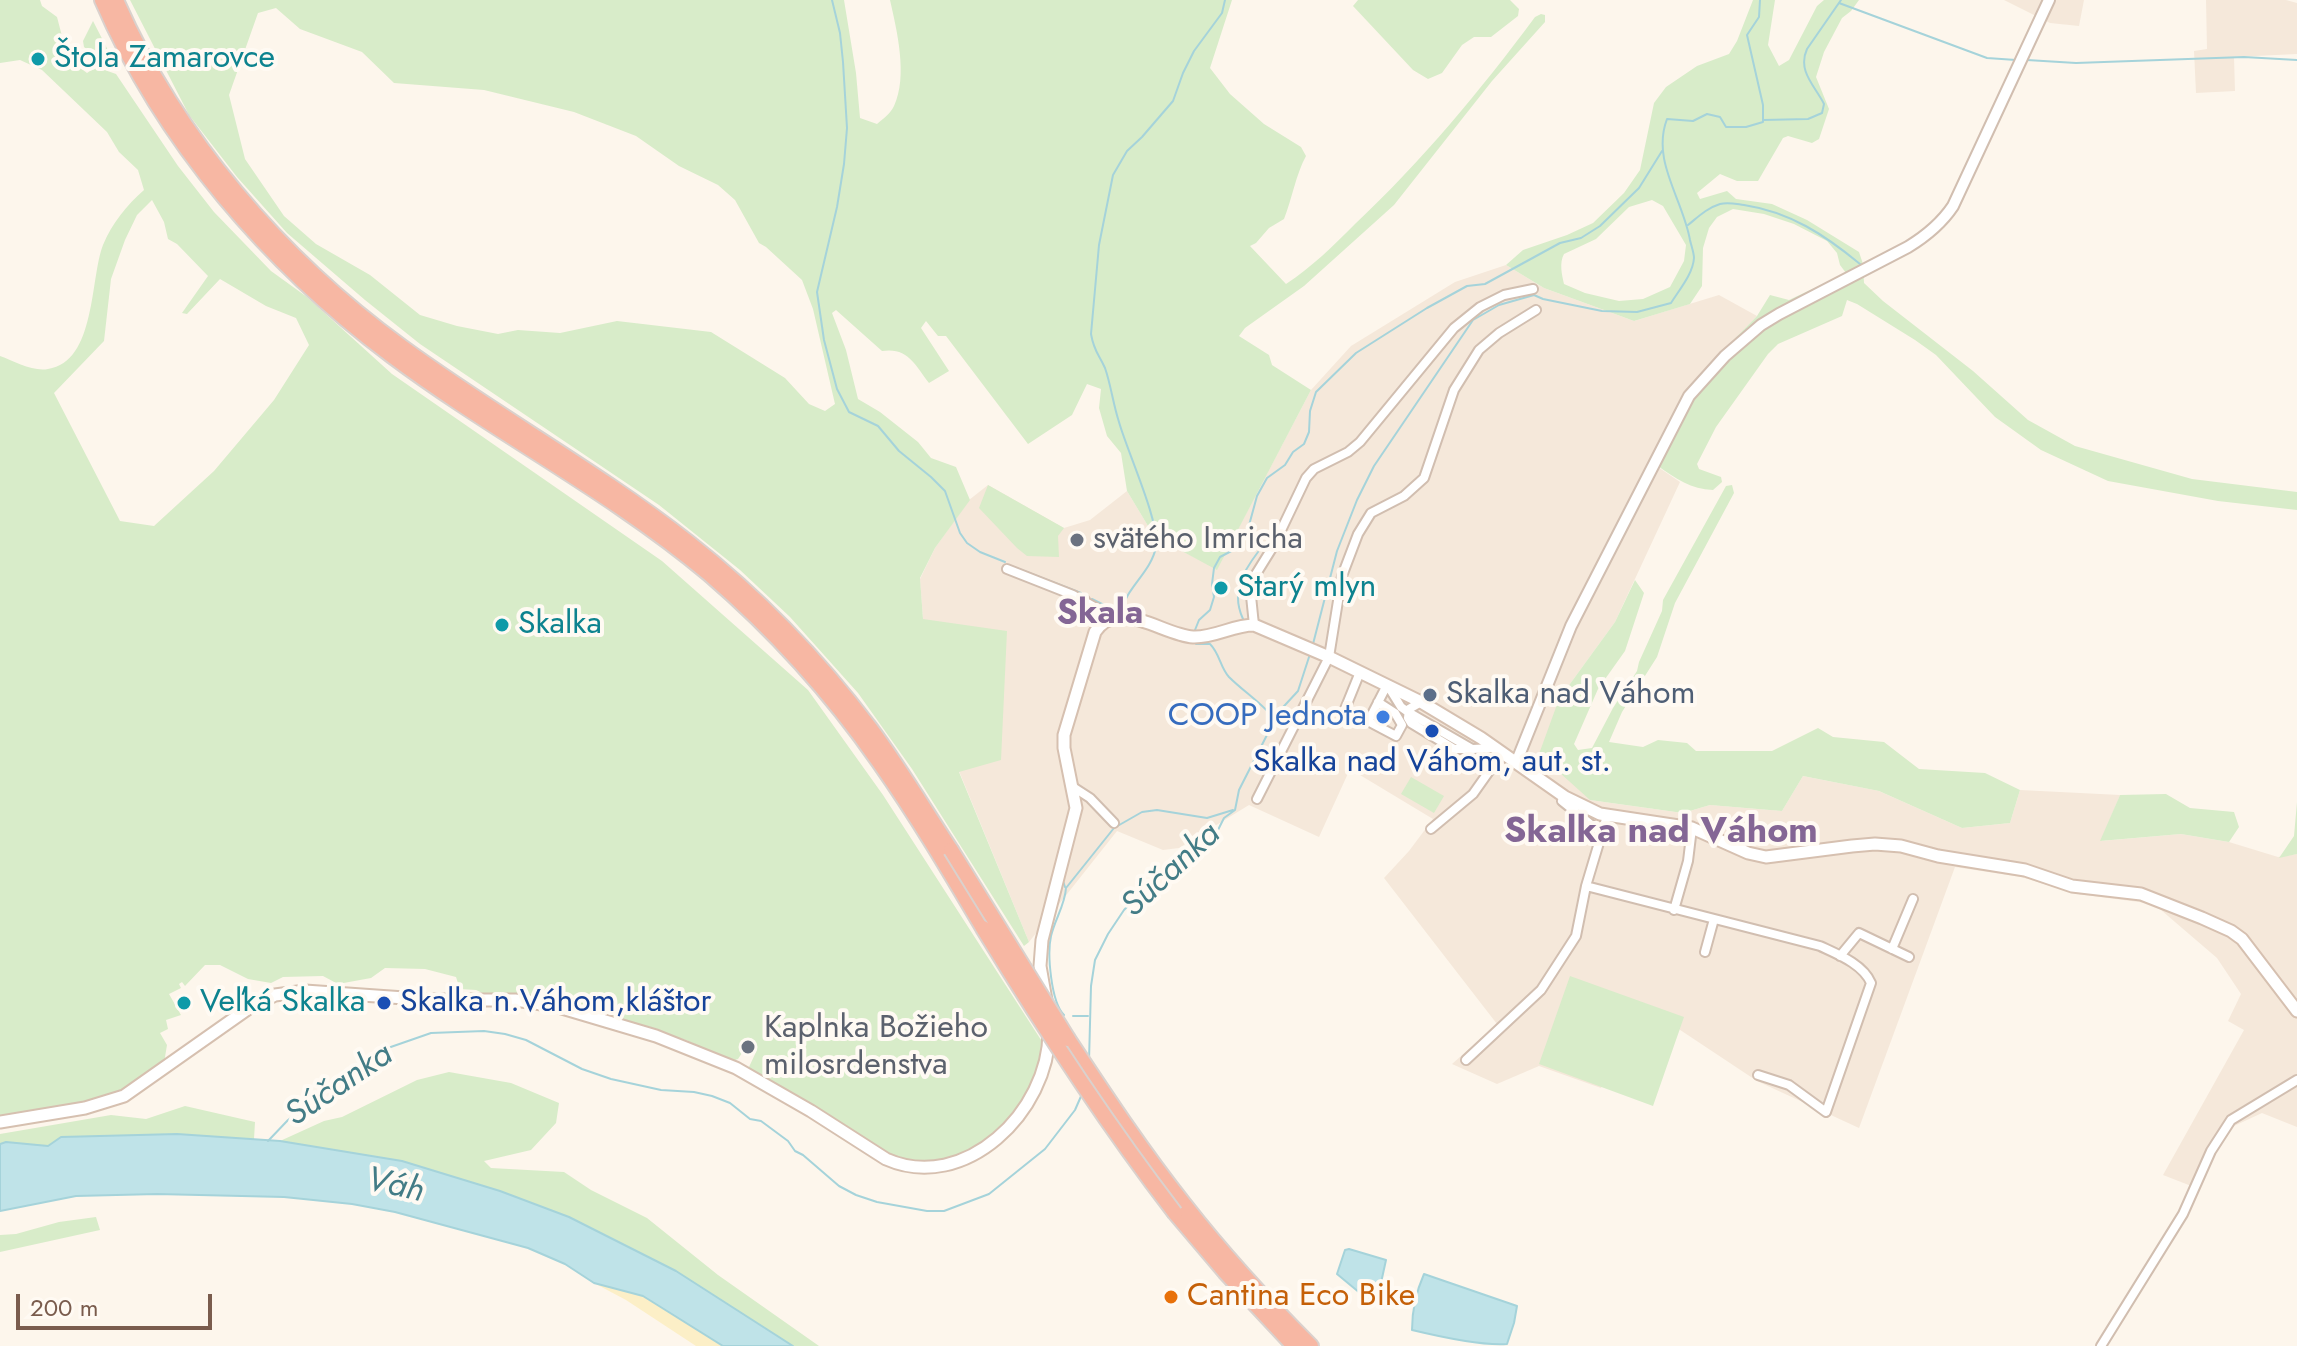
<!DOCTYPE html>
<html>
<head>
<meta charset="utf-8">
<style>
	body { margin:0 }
	#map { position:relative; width:2297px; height:1346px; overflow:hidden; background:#fdf6ec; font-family:Jost,sans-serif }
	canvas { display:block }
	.scale { position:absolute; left:16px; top:1294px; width:196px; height:36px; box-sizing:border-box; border:4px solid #7a5c4d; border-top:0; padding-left:10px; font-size:24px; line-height:28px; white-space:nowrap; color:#7a5c4d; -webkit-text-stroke:6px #fffaf3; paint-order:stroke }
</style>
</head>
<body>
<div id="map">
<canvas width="2297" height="1346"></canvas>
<div class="scale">200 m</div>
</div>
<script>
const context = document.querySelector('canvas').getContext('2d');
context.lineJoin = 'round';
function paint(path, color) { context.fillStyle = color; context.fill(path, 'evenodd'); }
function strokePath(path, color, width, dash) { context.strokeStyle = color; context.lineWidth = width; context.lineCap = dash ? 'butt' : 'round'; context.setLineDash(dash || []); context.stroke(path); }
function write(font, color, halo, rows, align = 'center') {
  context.font = font + ' Jost,sans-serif'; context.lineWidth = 8; context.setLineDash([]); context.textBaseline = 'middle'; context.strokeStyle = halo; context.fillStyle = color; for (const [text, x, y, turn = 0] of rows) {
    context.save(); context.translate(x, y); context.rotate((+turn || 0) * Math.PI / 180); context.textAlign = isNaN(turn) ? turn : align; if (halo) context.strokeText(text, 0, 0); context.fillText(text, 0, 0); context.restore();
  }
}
paint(new Path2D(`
	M2004,0H2084L2079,26L2050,23Z
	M2206,0H2286L2297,3V54L2234,57L2235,91L2196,93L2194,51L2207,49Z
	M1506,265L1544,288L1634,321L1719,295L1757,316L1713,362L1658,467L1680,482L1615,622L1559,699L1590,800L1683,813L1710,805L1782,811L1803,776L1879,791L1962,828L2010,823L2020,790L2120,795L2101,841L2181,834L2229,842L2278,857L2297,854V1127L2262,1113L2234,1126L2216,1150L2199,1189L2163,1175L2244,1030L2228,1021L2241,994L2217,958L2154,904L2077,894L2021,877L1955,867L1859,1128L1757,1081L1635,1000L1601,1088L1539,1066L1497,1084L1452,1064L1497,1024L1384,878L1409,851L1433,819L1350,769L1319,837L1249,805L1179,848L1163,850L1117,831L1029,942L959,771L923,619L920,579L935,548L969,500L988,485L1064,528L1090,520L1127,491L1154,536L1217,569L1311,390L1351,346L1455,282Z`), '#f5e8da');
paint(new Path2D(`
	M0,0H40L42,6L57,17L63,40L71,54V61L87,73L96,67L116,74L178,166L214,212L271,271L307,297L392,374L662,561L808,690L883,795L1043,1043L1038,1074L1018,1108L986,1144L951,1160L928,1163L903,1160L880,1150L755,1074L749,1067L756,1052L746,1047L738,1059L732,1061L686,1040L535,996H489L476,990L460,989L456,977L425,969L385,968L371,978L338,984L323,976L283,977L271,983L248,979L220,965H205L185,986L182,982L179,984L181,988L169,994L181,1015L166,1020L168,1029L160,1033L167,1045L164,1063L110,1100L0,1118V356C14,361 33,372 48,369C96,362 90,278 103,245C112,223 127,205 144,190L138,170L119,152L107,132L42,70L20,60L0,63ZM152,200L164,222L168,239L177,244L208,276L182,313L187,314L220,279L266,306L296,318L309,345L274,400L214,471L154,526L120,521L54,393L104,341L111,279L125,240L137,215Z
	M130,0H844L856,73L860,118L877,124C883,119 891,113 894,106C908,76 897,31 890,0H1232L1210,68L1230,94L1264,124L1301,147L1306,156C1296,174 1292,199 1284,219L1269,228L1256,243L1250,246L1286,284C1312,267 1333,246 1355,224C1421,162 1481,90 1535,17L1541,14L1545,15V22L1492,81L1394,205L1304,286L1245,328L1239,336L1269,355L1272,365L1311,390L1217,570L1154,536L1127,491L1121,453L1107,436L1099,408L1101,389L1087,384L1072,415L1028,444L946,336H938L926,321L921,328L949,371L929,383C915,365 908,347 882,351L836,310L832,313L846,350L858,399L880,412L918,442L931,458L956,467L970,500L935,548L920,578L923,619L1007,631L1001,760L959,772L1029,942L1024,946L912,769L858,693L790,617L740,570L659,505L420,344L365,300L287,233L237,177L189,115ZM276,8L300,29L362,52L394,83L484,90L574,112L636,136L679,166L718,185L735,200L759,243L766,247L802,280L813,309L835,404L825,411L809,404L785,378L711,332L617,321L560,333L518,330L498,334L457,326L420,315L370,275L316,244L284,216L245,159L229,95L258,13Z
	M1358,0H1510L1519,9L1518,16L1491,37H1474L1462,45L1442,73L1428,79L1413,70L1353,6Z
	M1753,0H1775L1768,45L1779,66L1789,60L1817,6L1824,0H1859L1851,11L1842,18L1824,52L1816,77L1829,109L1819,139L1812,143L1788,136L1783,138L1758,181H1737L1720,174L1697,193L1700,199L1727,191L1736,199L1772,204L1807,220L1859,252L1863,264L1864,283L1883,301L1973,371L2028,420L2075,446L2192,479L2297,492V510L2218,501L2108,481L2041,450L1995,417L1936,355L1915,340L1857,304L1847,300L1842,316L1778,344L1768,354L1716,427L1697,464L1699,469L1721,477L1722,482L1713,490C1691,489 1676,479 1658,466L1713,361L1757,316L1770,295L1789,300L1846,273L1840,265L1837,253L1827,241L1794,224L1764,214L1733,209L1717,217L1709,228L1703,248L1702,286L1690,304L1634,321L1544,288L1506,265L1523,250L1567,235L1593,223L1624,193L1640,170L1654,103L1666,87L1697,66L1729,54L1737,41ZM1652,200L1663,206L1686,245L1684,261L1670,287L1643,299L1619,301L1585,293L1564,284C1562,275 1559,263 1564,254L1596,239L1629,207Z
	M93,21L113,60L91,53L84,47L83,41Z
	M988,485L1064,528L1058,536L1059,557L1027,556L1017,548L979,508Z
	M1732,485L1734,493L1675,603L1657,657L1622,712L1609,742L1643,747L1658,740L1687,743L1696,751H1772L1818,728L1833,737L1884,742L1919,769L1985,773L2020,790L2010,823L1962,828L1879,791L1803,776L1782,811L1710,805L1683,813L1590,800L1539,754L1559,699L1615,622L1635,580L1644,593L1625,651L1598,689L1574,744L1578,750L1592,748L1613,708L1637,671L1639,662L1662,611L1663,600L1726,486Z
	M1411,777L1444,796L1434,813L1401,794Z
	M2166,794L2190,808L2234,812L2239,827L2229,842L2181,834L2100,841L2120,795Z
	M2297,802V854L2279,858L2294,836Z
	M1570,976L1684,1017L1653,1106L1539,1064Z
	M449,1072L511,1083L559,1103L556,1123L531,1150L484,1161L491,1168L564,1172L591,1190L647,1218L718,1275L819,1346H793L676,1271L569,1217L500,1191L402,1161L280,1141L324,1121L342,1117L417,1080Z
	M185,1106L255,1122L254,1139L177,1134L61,1137L48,1146L6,1142L0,1144V1134L111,1115L146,1119Z
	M96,1217L100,1230L0,1252V1235L16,1234L59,1222Z`), '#d8ecc9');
paint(new Path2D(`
	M594,1283L643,1296L723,1346H696L626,1300Z`), '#fcefc7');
const water = new Path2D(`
	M177,1134L280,1141L402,1161L500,1191L569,1217L676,1271L793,1346H723L643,1296L594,1283L565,1264L528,1248L395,1212L352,1204L284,1197L157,1194L76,1196L0,1211V1144L6,1142L48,1146L61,1137Z
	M1349,1249L1386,1260L1377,1301L1372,1303L1337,1274L1345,1250Z
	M1424,1274L1517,1306L1514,1323L1507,1344C1483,1346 1437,1336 1412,1330C1412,1310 1416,1292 1424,1274Z`);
paint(water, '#bfe3e8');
strokePath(water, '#a5d3da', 2);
strokePath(new Path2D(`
	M832,0L840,33L843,62L847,128L844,164L837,207L817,292L824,340L837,389L849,412L878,426L899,451L931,477L945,491L960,533L967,543L980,552L1005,562
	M1839,3L1987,58L2016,60
	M2027,60L2076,63L2244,57L2297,60
	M1763,120L1808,119L1822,113L1824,104C1815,86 1797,71 1807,49L1841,0
	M1688,225C1698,217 1707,208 1720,204C1728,202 1736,204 1744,205C1790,212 1825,235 1860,264
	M1011,566L1081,593
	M1092,599L1114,610
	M1121,611C1127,587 1151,572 1156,547C1160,522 1127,451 1119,422C1113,404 1111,385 1105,368C1099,354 1094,352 1091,334L1099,245L1113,175L1127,151L1142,137L1173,101L1183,73L1194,51L1222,13L1225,0
	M1243,619C1231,593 1242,573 1258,552
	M1127,623L1156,631
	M1195,630L1199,620L1210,610L1214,597L1212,584L1214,568L1220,557L1239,547L1248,529L1257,496L1267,478L1285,465L1293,452L1304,444L1309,432L1310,411L1316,392L1356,353L1427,308L1467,286L1485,284L1560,243L1581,238L1600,226L1639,188L1662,151
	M1196,641V644H1210C1220,654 1220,667 1229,677C1243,691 1259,701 1272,716
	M1313,644L1337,551L1357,500L1374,466L1473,320L1499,305L1534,295L1543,299L1602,311L1637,312L1671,303C1679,290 1693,274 1694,258C1694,253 1691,245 1690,240C1683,199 1651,161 1667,119L1693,121L1707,114L1720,117L1726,127H1746L1763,122V105L1747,35L1759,17L1760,0
	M1065,887L1063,881L1077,826
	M1064,1015C1051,1002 1047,954 1051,936C1055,919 1065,905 1066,888L1114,828L1142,812L1157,810L1207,818L1233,810
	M1073,1016H1088
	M1089,1061L1091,986L1095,960L1108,934L1124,910L1148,885L1215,836L1224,818L1235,810L1239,790L1270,729L1273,718L1298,691L1310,654
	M268,1141L288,1120L363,1063L385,1049L431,1033L484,1031L505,1034L526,1040L582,1069L611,1079L661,1090L694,1092L712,1096L730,1103L750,1119L761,1121L788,1141L795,1151L803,1155L839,1186L856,1195L877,1202L927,1211H944L989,1194L1045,1149L1075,1110L1082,1094`), '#a5d3da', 2);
const minor = new Path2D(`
	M1007,569L1073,595L1114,618
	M1085,600L1098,628
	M1254,625L1251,596L1256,574L1274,545L1306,478L1314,469L1348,452L1360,442L1454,328L1480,307L1504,295L1533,289
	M1360,672L1345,709L1396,736L1402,725L1395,713L1378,702
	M1388,686L1401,707L1408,712L1472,749L1495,748
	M1421,702L1409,709L1408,718L1411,723L1454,749H1469
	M1369,720L1387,685
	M1073,787L1090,798L1114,823
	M1565,797L1562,801L1599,831L1600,839
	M1257,799L1329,657L1342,576L1358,534L1371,513L1404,496L1424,478L1454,390L1479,350L1499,333L1536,310
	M1431,829L1473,794L1502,753
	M1586,886L1820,946C1837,954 1863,964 1871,983L1826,1112L1789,1085L1758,1075
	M1674,910L1688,861L1692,828
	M1892,949L1913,899
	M1705,952L1714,919
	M1840,956L1859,933L1909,957
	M1466,1060L1541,990L1576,936L1586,886L1607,816
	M2101,1346L2183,1214L2211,1151L2231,1120L2297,1080`);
const tertiary = new Path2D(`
	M1516,763L1571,626L1689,396L1725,356L1761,325L1779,314L1908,247C1926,236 1941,224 1953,206L2049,0`);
const secondary = new Path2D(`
	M1046,1000L1040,966L1042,940L1076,808L1064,748V735L1095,632C1118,597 1163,635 1193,637C1214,638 1233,625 1254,625L1329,657L1421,702L1481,738L1565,797L1600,814L1692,828L1748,853L1766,857L1852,846L1875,844L1901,846L1938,856L2025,870L2072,886L2141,894L2202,918L2231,931L2242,939L2297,1011
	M0,1122L85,1108L124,1096L249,1008L275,995L305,991L433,1000H515L555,1006L656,1036L736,1068L811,1111L886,1159C965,1194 1049,1111 1049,1032`);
const motorway = new Path2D(`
	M102,0C163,142 269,264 392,356C495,433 610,491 709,574C773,629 831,693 879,762C917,816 950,872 983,928
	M116,0C176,138 281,259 402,347C495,415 597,471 688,542C757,596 818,659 870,728C899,767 924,809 951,850
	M1068,1039C1105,1095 1142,1151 1184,1204C1223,1254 1266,1301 1311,1346
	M1175,1213L1225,1272L1294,1346`);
strokePath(minor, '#d1beb0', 12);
strokePath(tertiary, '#d1beb0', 14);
strokePath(secondary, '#d6c0b0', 15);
strokePath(motorway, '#dad1cd', 18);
strokePath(minor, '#fff', 8);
strokePath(tertiary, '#fff', 10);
strokePath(secondary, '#fff', 11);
strokePath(motorway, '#f7b7a3', 14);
const motorwayBridge = new Path2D(`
	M951,850L1068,1039
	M983,928C1043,1027 1105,1122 1175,1213`);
strokePath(motorwayBridge, '#dad1cd', 18, []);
strokePath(motorwayBridge, '#f7b7a3', 14);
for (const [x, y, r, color] of [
	[38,59,8,"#0f9aa8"],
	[1077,540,8,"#6b7280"],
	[1221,588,8,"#0f9aa8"],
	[502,625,8,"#0f9aa8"],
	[1430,695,8,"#5c6f8a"],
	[1383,717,8,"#3f7fe0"],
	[1432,731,8,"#1a4fb4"],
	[184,1003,8,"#0f9aa8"],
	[384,1003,8,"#1a4fb4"],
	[748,1047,8,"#6b7280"],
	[1171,1297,8,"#e8710a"]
]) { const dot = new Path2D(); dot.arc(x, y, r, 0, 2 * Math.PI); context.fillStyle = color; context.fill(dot); strokePath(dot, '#fffaf3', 3); }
write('32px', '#0d838f', '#fffaf3', [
	["Štola Zamarovce",54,59],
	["Starý mlyn",1237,588],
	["Skalka",518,625],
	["Veľká Skalka",200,1003]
], 'left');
write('32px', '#5b616d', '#fffaf3', [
	["svätého Imricha",1093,540],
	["Kaplnka Božieho",764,1029],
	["milosrdenstva",764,1066]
], 'left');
write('32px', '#4e5e75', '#fffaf3', [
	["Skalka nad Váhom",1446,695]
], 'left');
write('32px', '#366cbe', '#fffaf3', [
	["COOP Jednota",1367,717]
], 'right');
write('32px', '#164399', '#fffaf3', [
	["Skalka nad Váhom, aut. st.",1432,763],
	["Skalka n.Váhom,kláštor",400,1003,"left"]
]);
write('32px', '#c56008', '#fffaf3', [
	["Cantina Eco Bike",1187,1297]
], 'left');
write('bold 34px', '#846695', '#fffaf3', [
	["Skala",1100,615]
]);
write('italic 34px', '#437c86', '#fffaf3', [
	["Súčanka",1172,871,-43],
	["Súčanka",340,1086,-34],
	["Váh",395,1187,13]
]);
write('bold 36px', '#846695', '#fffaf3', [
	["Skalka nad Váhom",1661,833]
]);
</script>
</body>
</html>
